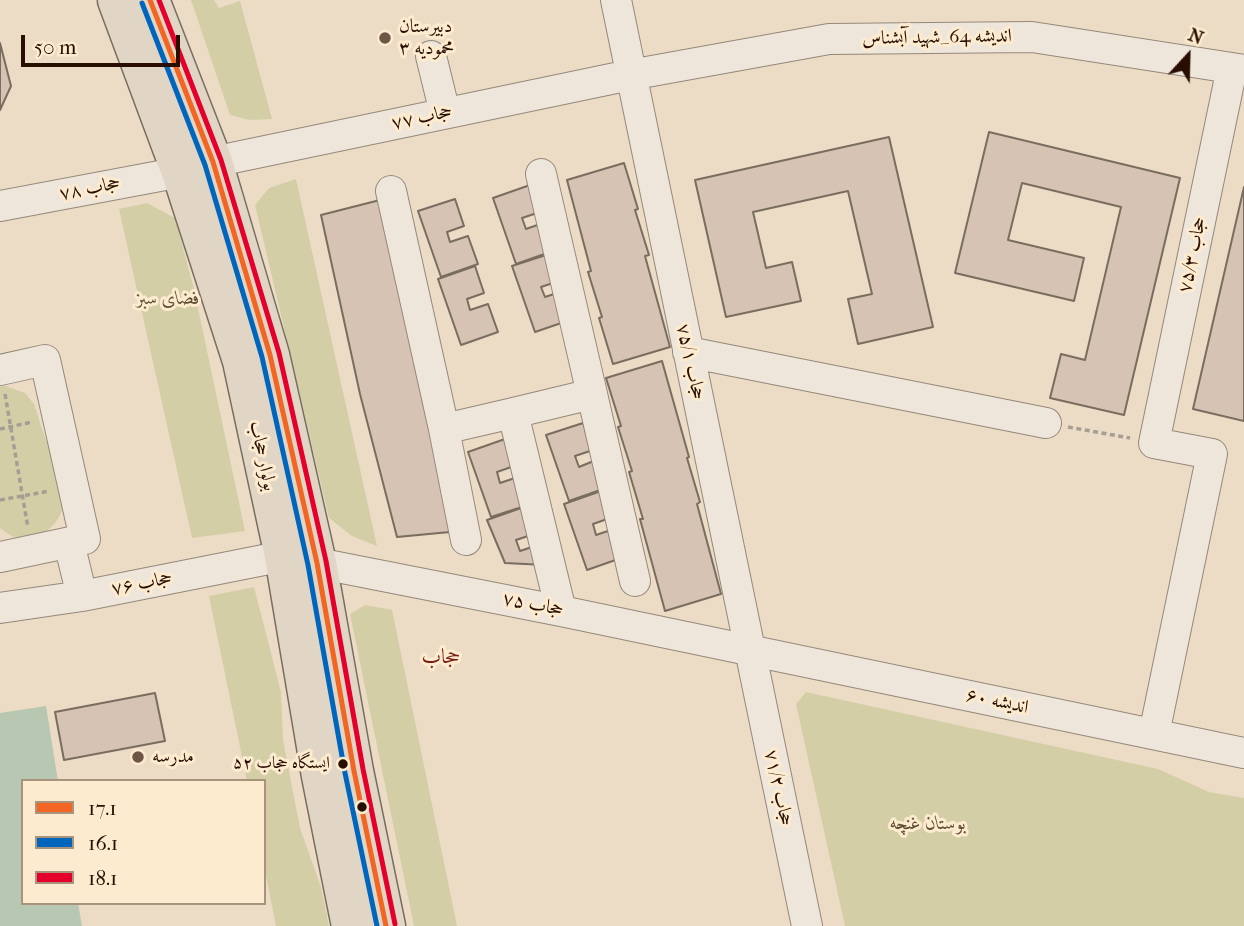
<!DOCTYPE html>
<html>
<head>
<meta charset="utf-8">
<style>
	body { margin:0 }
	#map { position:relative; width:1244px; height:926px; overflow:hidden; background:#ecdcc5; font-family:"IM FELL French Canon",serif }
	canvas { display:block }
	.legend { position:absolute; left:21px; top:779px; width:245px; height:126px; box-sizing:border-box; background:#fdebcf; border:2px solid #a8937d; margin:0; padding:9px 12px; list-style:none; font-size:21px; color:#280e01 }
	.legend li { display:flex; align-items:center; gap:14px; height:35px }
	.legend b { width:35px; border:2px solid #a8937d }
	.north { position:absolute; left:1153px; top:21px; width:70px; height:70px; -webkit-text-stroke:5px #fdebcf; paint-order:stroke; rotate:22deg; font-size:19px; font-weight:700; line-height:28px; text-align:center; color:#280e01 }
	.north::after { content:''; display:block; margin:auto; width:24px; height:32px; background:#280e01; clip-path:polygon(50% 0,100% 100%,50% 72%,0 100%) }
	.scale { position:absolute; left:21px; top:35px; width:159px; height:32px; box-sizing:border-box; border:4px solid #280e01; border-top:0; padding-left:9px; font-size:21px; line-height:24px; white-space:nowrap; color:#280e01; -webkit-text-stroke:5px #fdebcf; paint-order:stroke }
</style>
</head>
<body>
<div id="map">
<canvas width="1244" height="926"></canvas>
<ul class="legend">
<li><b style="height:9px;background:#f26522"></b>17.1</li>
<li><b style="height:9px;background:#0065bd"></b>16.1</li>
<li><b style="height:9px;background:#e4002b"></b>18.1</li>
</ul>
<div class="north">N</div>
<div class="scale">50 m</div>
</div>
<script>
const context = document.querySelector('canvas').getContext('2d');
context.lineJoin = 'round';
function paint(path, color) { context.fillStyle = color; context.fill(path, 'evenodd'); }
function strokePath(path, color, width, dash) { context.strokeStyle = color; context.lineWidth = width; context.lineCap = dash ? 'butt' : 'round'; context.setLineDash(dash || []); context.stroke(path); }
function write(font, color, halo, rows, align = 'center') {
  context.font = font + ' "IM FELL French Canon",Amiri,serif'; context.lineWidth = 6; context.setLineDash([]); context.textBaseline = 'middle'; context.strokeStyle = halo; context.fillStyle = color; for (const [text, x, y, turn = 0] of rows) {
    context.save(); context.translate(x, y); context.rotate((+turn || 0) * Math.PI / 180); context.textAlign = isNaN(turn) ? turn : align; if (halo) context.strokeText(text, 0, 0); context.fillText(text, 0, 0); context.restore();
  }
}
paint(new Path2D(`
	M191,0H214L219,8L240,1L272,119L250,120L230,115Z
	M296,179L377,546L352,536L329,518L255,205L269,188Z
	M147,203L175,218L194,289L245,531L192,538L119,209Z
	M3,385L25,393L34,404C38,414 40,425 44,435C60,468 82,513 39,536C24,544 13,538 0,528V387Z
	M254,587L281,692L283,740L300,828L321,887L329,926H276L264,866V781H247L209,596Z
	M365,605L392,610L457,926H414L350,614Z
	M806,692L1158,769L1209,792L1244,798V926H845L796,704Z`), '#d4cea6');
paint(new Path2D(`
	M46,706L58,781H23V903H78L82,926H0V713Z`), '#b7c7b1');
const building = new Path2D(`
	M0,43L11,86L0,110Z
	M989,132L1180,178L1124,415L1050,398L1061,354L1085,360L1121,207L1022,183L1008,240L1084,258L1074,301L955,273Z
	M889,137L933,327L858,344L848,299L872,294L848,191L753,212L766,268L792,262L801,301L726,317L695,180Z
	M624,163L638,209L635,210L649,255L645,256L670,347L613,364L599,318L602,317L588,272L591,271L567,180Z
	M530,185L540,212L522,218L526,229L543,223L553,251L516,264L493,198Z
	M1244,187V421L1193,409Z
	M455,199L464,226L447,232L450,242L468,236L478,264L441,277L418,211Z
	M380,200L425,372L450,532L397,537L360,394L321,215Z
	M549,254L559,281L541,287L545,297L563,291L570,320L535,332L512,266Z
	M475,266L484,293L467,299L470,310L488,304L498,332L461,345L438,279Z
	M662,361L689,457L687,458L700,502L697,504L721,594L665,611L640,519H643L629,472L632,471L618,427L621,426L606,378Z
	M583,423L593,450L575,456L579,467L596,460L606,488L569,501L546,435Z
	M505,439L514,466L497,472L500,483L518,477L528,505L491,517L468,452Z
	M601,491L610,518L593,524L596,535L614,529L624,557L587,570L564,504Z
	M524,507L534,534L516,540L520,551L538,545L545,565L505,563L487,520Z
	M155,693L165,741L64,760L55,712Z`);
paint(building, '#d6c3b3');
strokePath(building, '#796d60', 2);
const minor = new Path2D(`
	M616,0L807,926
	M431,56L445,113
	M213,162L630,75L829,39L1032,37L1244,70
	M541,174L592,394
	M391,191L444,429
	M0,206L181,172
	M688,352L1046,423
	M0,370L45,360L85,539L0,557
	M466,540L444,429L513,413
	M69,543L82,596
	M317,563L561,611L1244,753
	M0,608L82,596L284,556
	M561,611L513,413L592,394L635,581
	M1154,734L1212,454L1154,443L1232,68`);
const major = new Path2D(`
	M117,0L181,172L242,361L284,556L321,776L351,926
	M150,0L213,162L270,355L317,563L354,771L386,926`);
strokePath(minor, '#95887a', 32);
strokePath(major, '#796d60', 41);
strokePath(new Path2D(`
	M5,394L28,528
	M1068,427L1130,438
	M0,429L32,422
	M0,500L50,491`), '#a69e94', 3.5, [5, 3.5]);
strokePath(minor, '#eee6da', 30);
strokePath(major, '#e1d6c5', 38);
strokePath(new Path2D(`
	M150,0L213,162L270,355L317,563L354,771L386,926`), '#f26522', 5);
strokePath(new Path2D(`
	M142,3L205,165L262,357L308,565L345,773L377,926`), '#0065bd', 5);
strokePath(new Path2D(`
	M159,0L221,160L279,353L326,561L363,769L395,924`), '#e4002b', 5);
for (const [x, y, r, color] of [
	[385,38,7,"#6d5646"],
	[138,757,7,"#6d5646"],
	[343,764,6,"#280e01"],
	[362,807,6,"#280e01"]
]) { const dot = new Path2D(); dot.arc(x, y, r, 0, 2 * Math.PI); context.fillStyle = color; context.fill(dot); strokePath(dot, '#fdebcf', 2.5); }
write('17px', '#280e01', '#fdebcf', [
	["ایستگاه حجاب ۵۲",330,764]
], 'right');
write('19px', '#280e01', '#fdebcf', [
	["دبیرستان",399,27],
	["محمودیه ۳",399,49],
	["مدرسه",152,757]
], 'left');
write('19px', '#280e01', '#fdebcf', [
	["اندیشه 64_شهید آبشناس",937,38,-1],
	["حجاب ۷۷",422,118,-12],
	["حجاب ۷۸",90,189,-11],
	["حجاب ۷۵/۳",1193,255,-78],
	["حجاب ۷۵/۱",690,362,78],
	["بولوار حجاب",262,456,78],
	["حجاب ۷۶",142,584,-11],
	["حجاب ۷۵",533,605,11],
	["اندیشه ۶۰",997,702,12],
	["حجاب ۷۱/۲",778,788,78]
]);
write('italic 19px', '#5e4d32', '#fdebcf', [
	["فضای سبز",168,299],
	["بوستان غنچه",928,824]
]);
write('21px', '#7a1f14', '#fdebcf', [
	["حجاب",441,658]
]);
</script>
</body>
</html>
